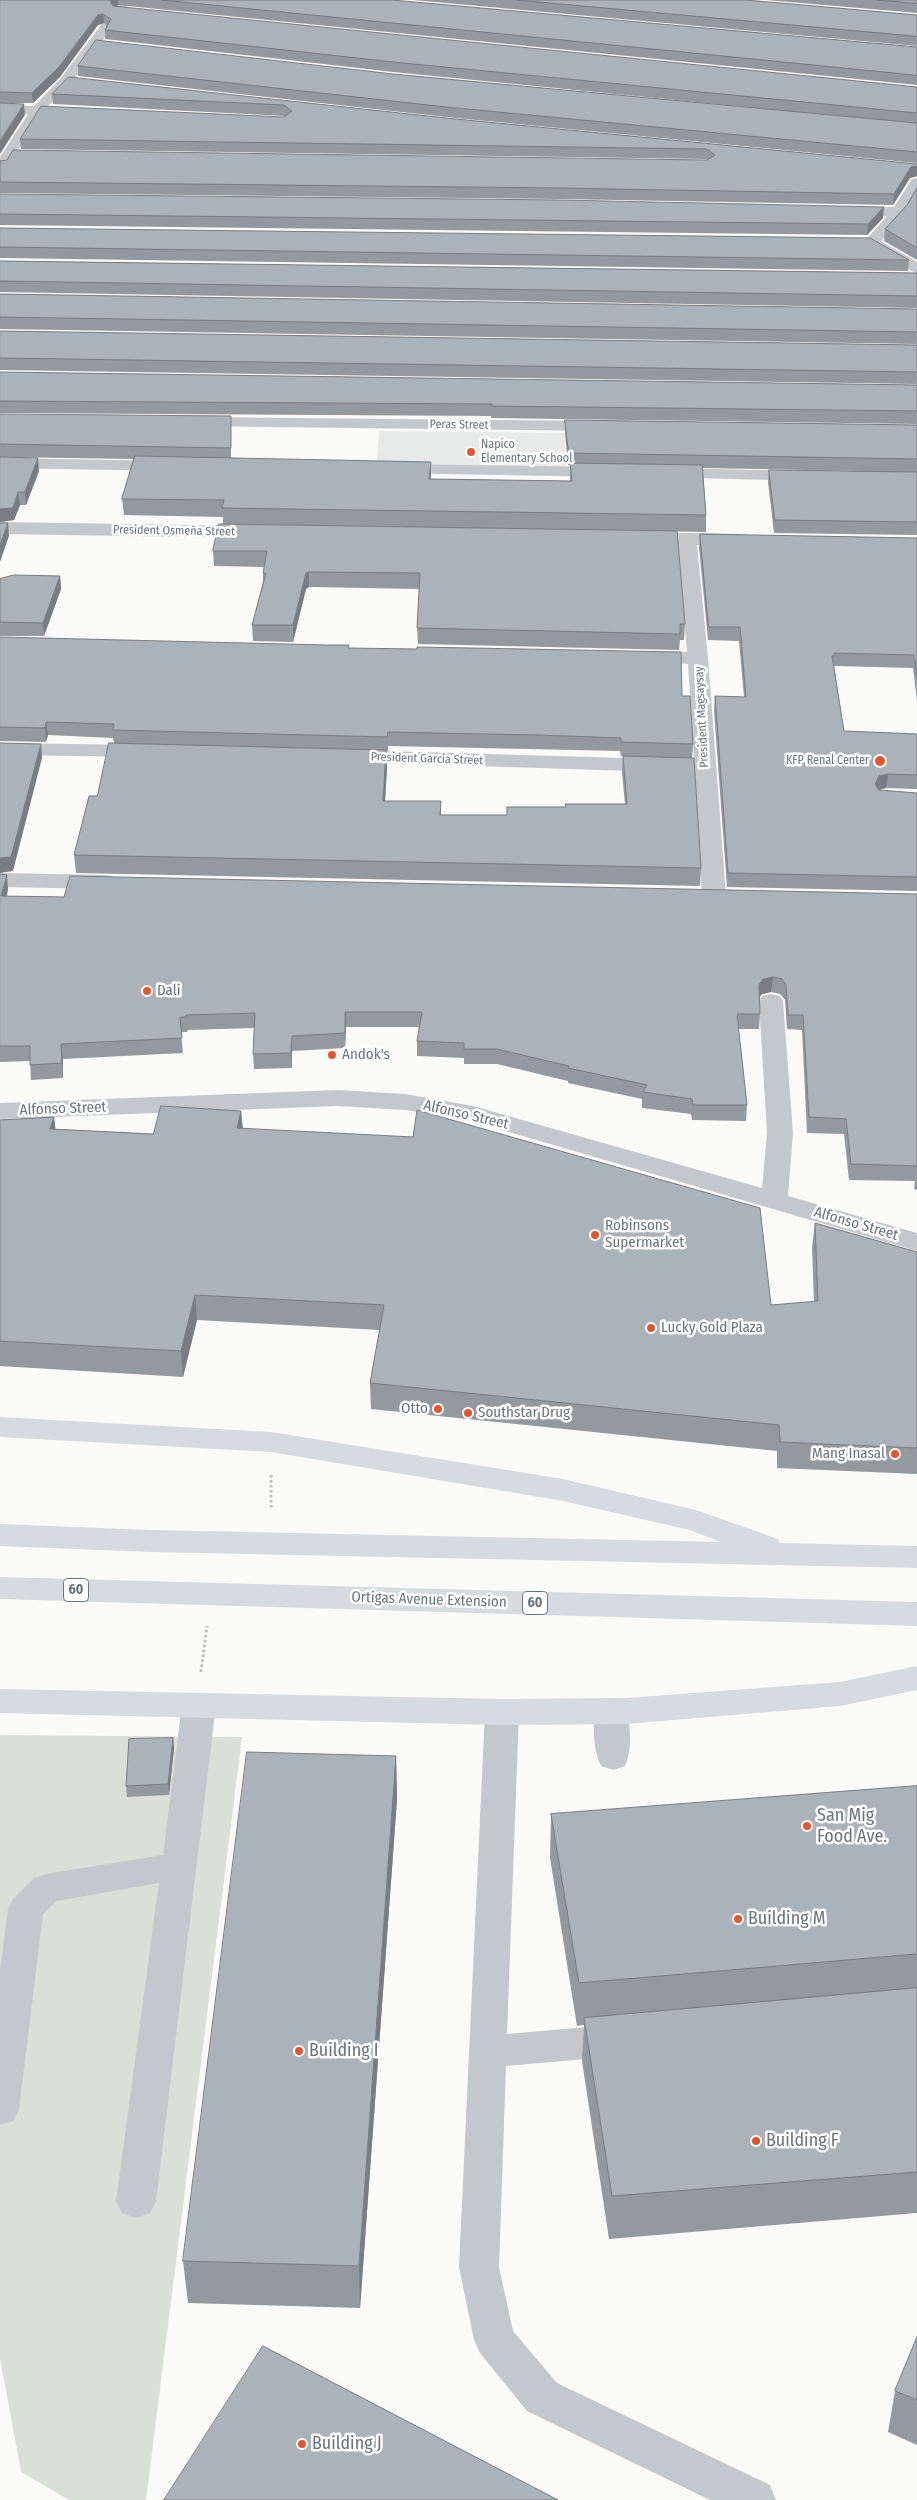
<!DOCTYPE html>
<html>
<head>
<meta charset="utf-8">
<style>
	body { margin:0 }
	canvas { display:block; background:#fafaf8 }
</style>
</head>
<body>
<canvas width="917" height="2500"></canvas>
<script>
const context = document.querySelector('canvas').getContext('2d');
context.lineJoin = 'round';
function paint(path, color) { context.fillStyle = color; context.fill(path, 'evenodd'); }
function strokePath(path, color, width, dash) { context.strokeStyle = color; context.lineWidth = width; context.lineCap = dash ? 'butt' : 'round'; context.setLineDash(dash || []); context.stroke(path); }
function write(font, color, halo, rows, align = 'center') {
  context.font = font + ' "Fira Sans Condensed",sans-serif'; context.lineWidth = 5; context.setLineDash([]); context.textBaseline = 'middle'; context.strokeStyle = halo; context.fillStyle = color; for (const [text, x, y, turn = 0] of rows) {
    context.save(); context.translate(x, y); context.rotate((+turn || 0) * Math.PI / 180); context.textAlign = isNaN(turn) ? turn : align; if (halo) context.strokeText(text, 0, 0); context.fillText(text, 0, 0); context.restore();
  }
}
paint(new Path2D(`
	M379,431L565,433L566,473L376,472Z`), '#e8e9e9');
paint(new Path2D(`
	M0,1735L242,1737L146,2500H69L21,2472L0,2358Z`), '#dadfd7');
strokePath(new Path2D(`
	M271,1475V1509
	M201,1672L207,1626`), '#bbbfc2', 3, [2.5, 2.5]);
paint(new Path2D(`
	M120,0H132L71,84L48,106L80,109L82,112L80,115L41,114L5,171L0,172V157L28,114L0,112V104L34,106L61,78Z
	M917,178V194L904,215L881,241L917,262V274L864,242L887,216L845,215L838,211L845,207H894L912,179Z
	M194,417L601,421L607,422L610,426L607,430L601,431L188,426L185,422L188,418Z
	M0,458L171,461L177,462L180,466L177,470L171,471L0,468Z
	M394,464L608,467L614,468L617,472L614,476L608,477L388,473L385,469L388,465Z
	M666,468L806,471L812,472L815,476L812,480L806,481L660,477L657,473L660,469Z
	M0,522L256,526L263,528L265,532L263,536L256,538L0,534Z
	M641,532L738,534L745,536L747,540L745,544L697,545L708,658L726,896L722,901L714,903L706,901L702,896L695,773L349,762L341,761L338,756L341,751L349,750L694,760L688,664L637,661L634,657L637,653L687,652L678,544L634,542L632,538L634,534Z
	M0,743L143,745L151,746L154,751L151,756L143,757L0,755Z
	M0,873L106,875L114,877L118,882L114,887L106,889L0,887Z
	M771,994L780,996L783,1001L793,1133L788,1196L917,1233V1251L461,1118L405,1110L338,1106L0,1119V1103L338,1090L405,1094L473,1106L762,1188L767,1133L759,1001L762,996Z
	M199,1693L211,1696L216,1705L156,2201L150,2213L136,2218L122,2213L116,2201L159,1883L56,1901L43,1914L19,2109L13,2121L0,2125V1970L8,1909L13,1899L34,1878L46,1874L163,1855L182,1705L187,1696Z
	M611,1698L623,1702C631,1718 633,1750 625,1766L613,1770L601,1766C593,1750 591,1718 599,1702Z
	M502,1699L514,1703L519,1712L507,2034L620,2024L633,2029L639,2040L633,2051L620,2056L506,2066L499,2267L513,2331L557,2383L770,2485L776,2500H710L527,2411L480,2353L474,2340L459,2267L485,1712L490,1703Z`), '#c3c8cc');
paint(new Path2D(`
	M0,1417L271,1432L563,1479L696,1510L778,1539L780,1543L917,1546V1568L151,1552L0,1546V1524L151,1530L721,1542L690,1530L563,1501L271,1452L0,1437Z
	M0,1577L917,1602V1626L0,1599Z
	M917,1666V1690L840,1706L626,1724L502,1725L0,1713V1689L502,1699L626,1698L840,1682Z`), '#d6dbdf');
paint(new Path2D(`
	M0,0H392L917,47V85L118,5L116,7L917,87V163L446,117L78,76V66L393,74L808,113L393,72L105,39V30L107,26L104,23L98,25L60,77L33,103H0Z
	M413,0H746L917,15V46Z
	M766,0H917V13Z
	M69,77L446,118L917,164V176L910,178L893,205L560,199L0,193V161L707,160L706,159L21,149L20,139L284,117L285,116L53,104L52,94Z
	M917,188V260L884,241L885,229L907,205Z
	M0,194L883,218L867,235L0,225Z
	M0,228L909,260L908,271L0,258Z
	M0,261L917,273V308L0,292Z
	M0,294L917,309V344L0,329Z
	M0,331L917,345V384L0,370Z
	M0,372L917,385V424L491,418V416L0,413Z
	M0,414L231,429V458L431,479L570,481V465H568L565,433V420L917,425V472L703,468L706,515V532L223,524V517L124,515L122,499L134,459L0,457Z
	M0,457L39,471L26,505H20L14,520L0,522Z
	M769,470L917,472V535L774,533L768,482Z
	M219,524L685,624L684,640H680L679,650L418,644L417,628L419,589L309,587L306,589L293,642L253,641L252,625L263,582V573L264,567L214,566L213,551Z
	M700,534L917,538V701L913,668L834,666L844,731L917,734V789L886,788L879,790L917,793V891L727,887L714,710L715,696L744,697L739,641L708,640L699,547Z
	M60,576L61,589L44,636H0V579Z
	M0,637L349,648L682,696L693,744L692,758L701,868L700,886L76,873L74,855L97,796L114,743L113,738L48,735L46,742L0,741ZM388,746L620,751L621,756H623L622,773L625,804L565,807L507,815H441V801H385L387,767L386,751H388Z
	M0,874L8,889L7,896L64,897L917,894V1190L914,1189L915,1181L849,1180L844,1134L807,1133L802,1030L787,1029L785,1000L780,994L771,992L762,994L759,998L760,1014L759,1029H738L747,1105L746,1121L692,1120L691,1114L642,1108V1099L568,1083V1081L497,1064H464V1058L417,1056V1041L419,1027H346L345,1048L292,1051V1068L254,1069L253,1054L254,1028L188,1030L187,1032H181L183,1053L63,1059V1078L31,1080L30,1061L0,1062Z
	M241,1111L243,1129L771,1305L814,1302L812,1248L815,1223L917,1252V1474L777,1468V1451L371,1409L370,1383L380,1330L197,1320L183,1377L0,1366V1120L54,1117L55,1129L153,1134Z
	M173,1738L174,1748L169,1795L127,1797L126,1786Z
	M396,1756L397,1799L360,2308L188,2303L183,2261Z
	M917,1786V2213L609,2239L582,2061L584,2025L577,2026L550,1858L551,1814Z
	M917,2337V2445L888,2432L895,2391Z`), '#929a9f');
paint(new Path2D(`
	M110,0H118V5L110,10Z
	M103,14L104,23L98,25L60,77L33,103L32,93L98,15Z
	M24,104L25,115L0,154V141Z
	M917,166V176L910,178L893,205L894,194L911,167Z
	M884,207L883,218L867,235L868,224Z
	M38,458L39,471L26,505L25,492Z
	M431,462V477L430,495L429,479Z
	M18,492L20,505L14,520L0,522V509Z
	M8,523L9,536L0,562V545Z
	M309,572V587L306,589L293,642V625L306,573Z
	M60,576L61,589L44,636L43,623Z
	M46,722L48,735L46,742L45,728Z
	M41,744L42,758L13,871L0,873V858Z
	M386,750L387,767L384,818L383,801Z
	M888,774L886,788L878,790L875,784L879,776Z
	M7,875L8,889L3,910L1,896Z
	M773,977L771,992L762,994L757,1000L759,985L763,979Z
	M345,1012L346,1027L345,1048Z
	M292,1036V1068L291,1053Z
	M61,1044L63,1059V1078L62,1063Z
	M241,1111L243,1135L237,1128Z
	M54,1117L57,1141L50,1129Z
	M195,1295L197,1320L183,1377L181,1351Z
	M173,1738L174,1748L169,1795L168,1784Z
	M396,1756L397,1799L360,2308L359,2266Z`), '#777d82');
const building = new Path2D(`
	M0,0H110L113,6L917,87V113L393,62L105,30L111,19L103,14L98,15L59,67L32,93L0,92Z
	M162,0H392L917,47V75Z
	M517,0H746L917,15V36Z
	M877,0H917V3Z
	M96,40L393,74L917,123V152L446,107L78,66Z
	M69,77L446,118L917,164V166L911,167L894,194L560,188L0,182V161L7,160L13,150L707,160L715,155L707,149L20,139L41,106L284,117L292,111L284,105L52,94Z
	M0,103L24,104L0,141Z
	M917,188V248L885,229L907,205Z
	M0,194L560,200L884,207L868,224L0,214Z
	M0,228L870,238L909,260L0,247Z
	M0,261L917,273V296L0,281Z
	M0,294L917,309V332L0,317Z
	M0,331L917,345V372L0,358Z
	M0,372L917,385V411L492,406V404L0,401Z
	M0,414L231,416V448L0,444Z
	M565,420L917,425V459L569,453Z
	M135,456L431,462L429,479L572,481L570,463L702,465L706,515L222,508L224,500L122,499Z
	M0,457L38,458L25,492H18L13,508L0,509Z
	M769,470L917,472V522L775,520Z
	M0,523H8L0,545Z
	M219,524L677,531L685,624H680V634L417,628L420,573L309,572L306,573L293,625H252L266,573H263L267,551H213Z
	M700,534L917,538V676L914,655L834,653V656H832L844,731L917,734V775L888,774L879,776L875,784L879,790L917,793V877L728,873L715,696L746,697L740,627H709Z
	M14,575L60,576L43,623L0,622V579Z
	M0,637L326,645H349L348,648L417,649V647L681,652L682,696H690L693,744L621,742V738L538,735L388,732L387,737L113,730L114,724L46,722L45,728L0,727Z
	M0,743L41,744L11,857L0,858Z
	M109,743L386,750L383,801H441L440,815H507V807H566L565,804H627L623,756L694,758L701,868L74,855L89,796H97Z
	M0,874L7,875L1,896L64,897L70,876L917,894V1166L851,1164L846,1119L809,1117L803,1015H788L786,985L782,979L773,977L763,979L759,985L760,1014H737L747,1105H693L692,1099L643,1092L647,1085L568,1068L569,1066L497,1049H464V1043L417,1041L422,1012H345V1033L292,1036L291,1053L253,1054L255,1013L186,1015V1017H180L182,1038L61,1044L62,1063L30,1065V1046H0Z
	M161,1106L241,1111L237,1128L413,1137L417,1110L760,1208L771,1305L818,1301L815,1223L917,1252V1448L780,1442L779,1425L370,1383L384,1305L195,1295L181,1351L0,1341V1120L54,1117L50,1129L153,1134Z
	M173,1738L168,1784L126,1786L129,1739Z
	M247,1752L396,1756L359,2266L183,2261Z
	M917,1786V1954L579,1983L551,1814Z
	M917,1988V2172L612,2196L584,2018Z
	M917,2337V2400L895,2391Z
	M263,2346L558,2500H164Z`);
paint(building, '#aab3b9');
strokePath(building, '#777d82', 1);
for (const [x, y, r, color] of [
	[471,452,5,"#e4572e"],
	[880,761,6,"#e4572e"],
	[147,991,5,"#e4572e"],
	[332,1055,5,"#e4572e"],
	[595,1235,5,"#e4572e"],
	[651,1328,5,"#e4572e"],
	[438,1409,5,"#e4572e"],
	[468,1413,5,"#e4572e"],
	[895,1454,5,"#e4572e"],
	[807,1826,5,"#e4572e"],
	[738,1919,5,"#e4572e"],
	[299,2051,5,"#e4572e"],
	[756,2141,5,"#e4572e"],
	[302,2444,5,"#e4572e"]
]) { const dot = new Path2D(); dot.arc(x, y, r, 0, 2 * Math.PI); context.fillStyle = color; context.fill(dot); strokePath(dot, '#fff', 2); }
write('12px', '#657683', '#fff', [
	["Peras Street",459,425,1],
	["President Osmeña Street",174,531,1],
	["President Magsaysay",702,717,-93],
	["President Garcia Street",427,759,2]
]);
write('12px', '#657683', '#fff', [
	["Napico",481,445],
	["Elementary School",481,459],
	["KFP Renal Center",869,761,"right"]
], 'left');
for (const [x, y, w] of [
	[76,1590,25],
	[535,1603,25]
]) { const box = new Path2D(); box.roundRect(x - w / 2, y - 11.5, w, 23, 4); context.fillStyle = '#fff'; context.fill(box); strokePath(box, '#657683', 1); }
write('bold 14px', '#657683', null, [
	["60",76,1590],
	["60",535,1603]
]);
write('15px', '#657683', '#fff', [
	["Dali",157,991],
	["Andok's",342,1055],
	["Robinsons",605,1226],
	["Supermarket",605,1243],
	["Lucky Gold Plaza",661,1328],
	["Otto",428,1409,"right"],
	["Southstar Drug",478,1413],
	["Mang Inasal",885,1454,"right"]
], 'left');
write('15px', '#657683', '#fff', [
	["Alfonso Street",63,1109,-2],
	["Alfonso Street",466,1115,13],
	["Alfonso Street",856,1224,16],
	["Ortigas Avenue Extension",429,1600,2]
]);
write('18px', '#657683', '#fff', [
	["San Mig",817,1816],
	["Food Ave.",817,1837],
	["Building M",748,1919],
	["Building I",309,2051],
	["Building F",766,2141],
	["Building J",312,2444]
], 'left');
</script>
</body>
</html>
